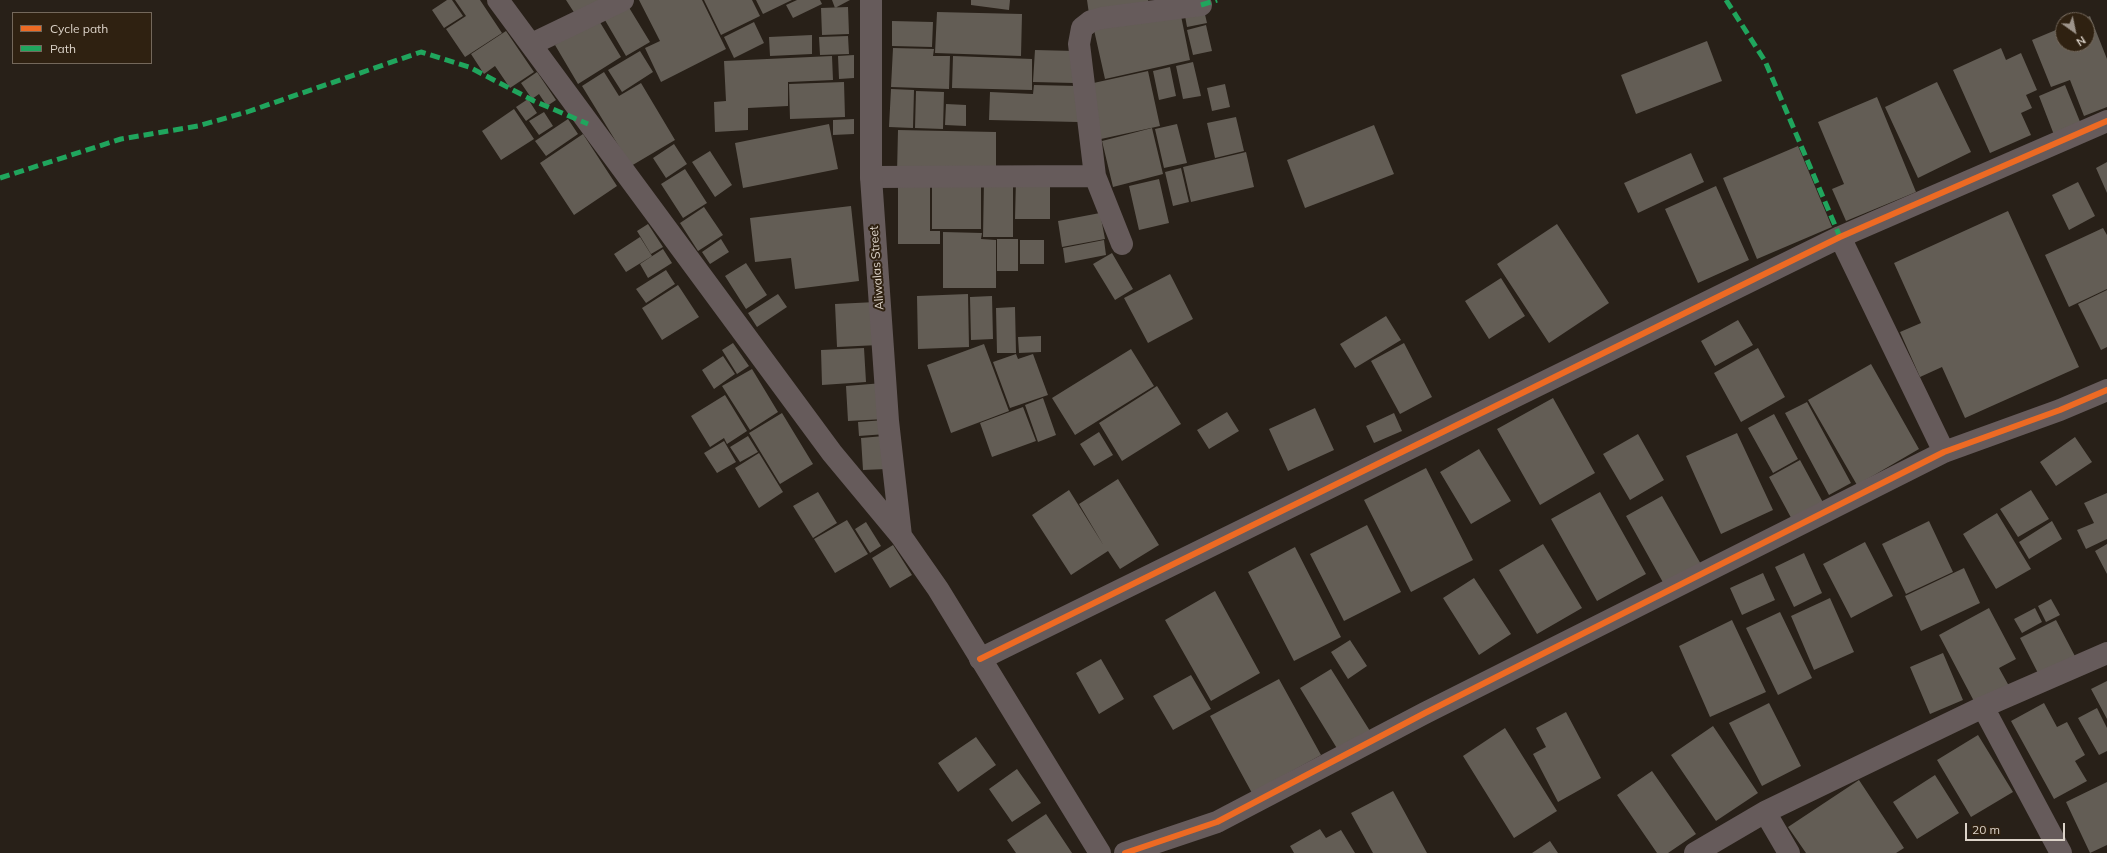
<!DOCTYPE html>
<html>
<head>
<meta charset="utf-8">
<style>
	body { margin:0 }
	#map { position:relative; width:2107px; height:853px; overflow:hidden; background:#282018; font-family:Mulish,sans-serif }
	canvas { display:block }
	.legend { position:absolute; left:12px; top:12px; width:140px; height:52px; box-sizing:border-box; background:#2f2111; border:1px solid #74685b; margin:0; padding:5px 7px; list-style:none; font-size:12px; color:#dcd3c9 }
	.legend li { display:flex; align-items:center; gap:8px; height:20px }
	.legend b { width:20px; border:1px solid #74685b }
	.north { position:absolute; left:2055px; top:12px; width:40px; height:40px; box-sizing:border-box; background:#2f2111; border:1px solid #74685b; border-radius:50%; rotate:147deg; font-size:11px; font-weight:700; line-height:16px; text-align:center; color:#dcd3c9 }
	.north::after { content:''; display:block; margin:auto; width:14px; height:18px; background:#9d948b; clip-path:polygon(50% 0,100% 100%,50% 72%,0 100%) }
	.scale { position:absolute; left:1965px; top:823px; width:100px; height:18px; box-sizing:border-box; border:2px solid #dcd3c9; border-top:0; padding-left:5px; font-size:12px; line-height:14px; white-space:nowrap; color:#dcd3c9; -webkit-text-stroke:3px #2f2111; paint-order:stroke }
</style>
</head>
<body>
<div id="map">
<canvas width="2107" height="853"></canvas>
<ul class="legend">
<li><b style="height:5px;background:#ed6a23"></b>Cycle path</li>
<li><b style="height:5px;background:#20a55d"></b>Path</li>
</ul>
<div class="north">N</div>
<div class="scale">20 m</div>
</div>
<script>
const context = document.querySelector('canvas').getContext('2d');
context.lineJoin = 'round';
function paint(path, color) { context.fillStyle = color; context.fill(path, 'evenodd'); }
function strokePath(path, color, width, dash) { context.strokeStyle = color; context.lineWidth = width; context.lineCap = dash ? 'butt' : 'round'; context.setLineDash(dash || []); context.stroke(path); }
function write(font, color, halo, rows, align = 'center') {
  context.font = font + ' Mulish,sans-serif'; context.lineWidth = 4; context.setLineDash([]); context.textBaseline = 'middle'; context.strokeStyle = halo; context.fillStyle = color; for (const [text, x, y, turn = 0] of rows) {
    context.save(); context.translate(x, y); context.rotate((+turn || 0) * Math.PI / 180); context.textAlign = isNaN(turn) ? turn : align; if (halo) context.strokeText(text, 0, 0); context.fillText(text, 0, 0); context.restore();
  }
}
paint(new Path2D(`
	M447,0H452L463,16L444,28L432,10Z
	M455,0H480L502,33L465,57L446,29L466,16Z
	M566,0H599L577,17Z
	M639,0H702L726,49L661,82L645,48L660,41Z
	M704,0H752L760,16L721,35Z
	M756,0H792L763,14Z
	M797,0H820L822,4L793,18L786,5Z
	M832,0H850L835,8Z
	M971,0H1010L1009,10L971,5Z
	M1087,0H1148L1149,5L1089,14Z
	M625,1L650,42L626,56L602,15Z
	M1203,6L1207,23L1187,27L1184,10Z
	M848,7L849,34L822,35L821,8Z
	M1180,11L1190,60L1105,79L1094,30Z
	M937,12L1022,14L1021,56L935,53Z
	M2090,16L2107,59V107L2084,116L2070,80L2051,87L2032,40L2063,27V44H2087V20H2081Z
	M598,19L621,57L578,84L555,45Z
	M892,21L933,22L932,47L892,46Z
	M754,22L764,43L734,58L724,37Z
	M1206,25L1212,51L1193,55L1187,30Z
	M506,31L534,72L510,88L495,66L484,74L471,54Z
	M812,35V54L770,56L769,37Z
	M848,36L849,54L820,55L819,37Z
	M1707,41L1722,81L1636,114L1621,75Z
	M893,48L934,49L933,56H950L949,89L891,87Z
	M2001,48L2006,60L2021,53L2037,90L2026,95L2032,108L2021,113L2031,135L1990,153L1953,70Z
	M1035,50L1075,51L1074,83L1033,82Z
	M640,51L653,72L622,92L608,70Z
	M854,55V78L839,79L838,56Z
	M832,56L833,80L788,82V106L748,108V130L715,132L714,102L726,101L724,61Z
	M953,56L1032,59V90L952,88Z
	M1193,62L1201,96L1183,99L1176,66Z
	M1170,67L1176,96L1159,100L1153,71Z
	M1148,71L1160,126L1101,139L1089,84Z
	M537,72L556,100L547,106L539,94L532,99L521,83Z
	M604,72L619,96L641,83L675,140L631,166L582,86Z
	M844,82L845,117L790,119L789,84Z
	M1937,82L1971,152L1918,178L1885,107Z
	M1225,84L1230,107L1212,111L1207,88Z
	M1034,85L1079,86L1078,122L989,120L990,92L1033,94Z
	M2065,85L2083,129L2056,140L2039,96Z
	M891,89L914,90L913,128L889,127Z
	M916,91L944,92L943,129L915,128Z
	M1877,97L1916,192L1846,221L1832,189L1844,184L1818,122Z
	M528,99L537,113L526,121L516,107Z
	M946,104L966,105V126L945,125Z
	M514,109L534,139L501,160L482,131Z
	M544,112L553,126L539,135L529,121Z
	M1236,117L1244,151L1215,158L1207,123Z
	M568,119L578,134L546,156L535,141Z
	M854,119V134L833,135V120Z
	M829,124L838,169L743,188L735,143Z
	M1177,124L1187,163L1164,168L1155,129Z
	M1374,125L1394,174L1305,208L1287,160Z
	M1152,128L1163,174L1113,187L1102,141Z
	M898,130L996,132V174L897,173Z
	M583,134L617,186L574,215L540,163Z
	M674,144L687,164L666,178L653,158Z
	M1798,146L1832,227L1757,259L1723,178Z
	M710,151L732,185L715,197L692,162Z
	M1246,152L1254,187L1191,202L1183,167Z
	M1691,153L1704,182L1638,213L1624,183Z
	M2107,162V193L2096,168Z
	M1181,168L1189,202L1173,206L1165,172Z
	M685,169L707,203L683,218L661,184Z
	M1016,179L1050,180V219H1015Z
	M1159,179L1169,223L1139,230L1129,186Z
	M932,180H981V229H932Z
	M984,180H1013V237H983Z
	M898,182H930V231H940V244H898Z
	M2078,182L2095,216L2069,230L2052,195Z
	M1716,186L1749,260L1698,283L1665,209Z
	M851,206L859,281L795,289L791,258L755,262L750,218Z
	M704,207L723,235L698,251L680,223Z
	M2008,211L2079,367L1965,418L1942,367L1920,377L1900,332L1921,323L1894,263Z
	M1100,213L1105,239L1062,247L1058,221Z
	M648,224L663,247L651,254L637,231Z
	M1557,224L1609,303L1549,343L1497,264Z
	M2103,228L2107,235V289L2069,307L2045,255Z
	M943,232L982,233L981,239L996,240V288H943Z
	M640,237L652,256L626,272L614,254Z
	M721,239L729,252L710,264L702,252Z
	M997,239H1018V271H997Z
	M1020,240H1044V264H1020Z
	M1104,240L1106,255L1065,263L1063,248Z
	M663,249L672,263L648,278L640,264Z
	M1112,253L1133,289L1115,300L1093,264Z
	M746,263L767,295L746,309L725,276Z
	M666,270L675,284L646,303L636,289Z
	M1170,274L1193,319L1148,343L1124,298Z
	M1501,278L1525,316L1489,339L1465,301Z
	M678,285L699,317L662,340L642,308Z
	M2107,290V347L2101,350L2078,304Z
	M778,294L787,307L757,327L748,313Z
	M968,294L969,347L918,349L917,296Z
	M992,296L993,339L971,340L970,297Z
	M876,302L879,345L837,347L835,304Z
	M1015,307L1016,353H997L996,308Z
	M1386,316L1401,340L1355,368L1340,344Z
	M1738,320L1753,345L1715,366L1701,341Z
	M1041,336V352L1019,353L1018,337Z
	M733,343L749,366L737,374L722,350Z
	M1404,343L1432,397L1400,414L1371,361Z
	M984,344L1009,411L951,433L927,365Z
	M864,348L866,382L822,385L821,350Z
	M1758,348L1785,397L1741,422L1714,373Z
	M1131,349L1154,386L1075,435L1052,398Z
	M1016,354L1018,359L1033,354L1048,395L1010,408L993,362Z
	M723,356L735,374L714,389L702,370Z
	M1871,364L1919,449L1857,485L1808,400Z
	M752,369L778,412L750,430L722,386Z
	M883,383L885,419L848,421L846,386Z
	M1157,386L1181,424L1122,461L1099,423Z
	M725,395L747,431L727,444L724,438L710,447L691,416Z
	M1043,398L1056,435L1038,442L1025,405Z
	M1553,398L1595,473L1540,505L1497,429Z
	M1807,402L1851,483L1829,495L1785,413Z
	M1023,407L1036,441L992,457L980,423Z
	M1315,408L1334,450L1288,471L1269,429Z
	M1227,412L1239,431L1209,449L1197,430Z
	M782,413L813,464L780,484L749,433Z
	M1394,413L1402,431L1374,443L1366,426Z
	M1774,414L1798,459L1773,473L1748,428Z
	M885,420L886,434L859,436L858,422Z
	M1099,432L1113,455L1094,466L1080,444Z
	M1737,433L1773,510L1721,534L1686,456Z
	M1638,434L1664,480L1630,500L1603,454Z
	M748,436L758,452L740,462L730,447Z
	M884,436L886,469L863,470L861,438Z
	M2075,437L2092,462L2056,486L2040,462Z
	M724,441L736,462L717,473L704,453Z
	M1479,449L1511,501L1471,524L1440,472Z
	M759,453L783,492L759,508L735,468Z
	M1800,460L1826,508L1795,525L1769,477Z
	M1426,468L1473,560L1411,592L1364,500Z
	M1118,479L1159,545L1120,569L1108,551L1071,575L1032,515L1069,490L1104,546L1079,504Z
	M2031,490L2049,519L2018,537L2000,509Z
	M818,492L837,523L813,538L793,506Z
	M1600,492L1646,574L1597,601L1551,519Z
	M2107,493V539L2086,549L2077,530L2094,523L2084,503Z
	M1662,496L1702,566L1665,586L1626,516Z
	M1997,513L2031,569L1996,589L1963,534Z
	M847,520L868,554L835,573L814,539Z
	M1929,521L1953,572L1906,594L1882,544Z
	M2052,521L2062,539L2029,559L2019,542Z
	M866,522L881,546L870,553L855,529Z
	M1367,525L1401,592L1344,621L1310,554Z
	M1865,542L1893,596L1851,618L1823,564Z
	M1543,544L1582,608L1537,634L1499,570Z
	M2107,544V574L2095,551Z
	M893,545L912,575L890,588L872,558Z
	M1295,547L1341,637L1294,661L1248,572Z
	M1804,553L1822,593L1794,607L1775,567Z
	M1964,568L1980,603L1921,631L1905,596Z
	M1763,573L1775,600L1742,615L1730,588Z
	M1474,578L1511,634L1479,655L1443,598Z
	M1215,591L1260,673L1211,701L1165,620Z
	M1830,598L1854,652L1814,670L1791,616Z
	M2051,599L2060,615L2046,622L2038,606Z
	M1989,608L2016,659L1999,668L2009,686L1976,705L1939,635Z
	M2035,608L2042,622L2022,633L2014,619Z
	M1780,612L1812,678L1778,695L1746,628Z
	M1732,620L1766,692L1710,717L1679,646Z
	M2056,620L2077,660L2041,679L2020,638Z
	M1350,640L1367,666L1348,679L1331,652Z
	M1943,653L1963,700L1930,714L1910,667Z
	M1101,659L1124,699L1099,714L1076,673Z
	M1331,669L1370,731L1338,750L1300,688Z
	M1191,675L1211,709L1173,730L1153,696Z
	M1279,679L1321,755L1252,793L1210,716Z
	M2107,681V719L2091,689Z
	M1769,703L1801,766L1762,786L1729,723Z
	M2044,703L2057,727L2067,722L2085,755L2075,761L2087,781L2054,799L2011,721Z
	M2097,708L2107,728V751L2099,755L2078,718Z
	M1566,712L1601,778L1558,802L1533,754L1546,747L1536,728Z
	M1713,726L1758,793L1716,821L1671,755Z
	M1505,728L1557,811L1514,838L1463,756Z
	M1978,735L2013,792L1971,817L1937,760Z
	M976,737L996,765L958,792L938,763Z
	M1017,769L1041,803L1012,822L989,789Z
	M1652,771L1696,834L1668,853H1657L1617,795Z
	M1935,775L1959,813L1917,839L1893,802Z
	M1859,780L1904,848L1896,853H1806L1788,827Z
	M2107,782V845L2090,853L2066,802Z
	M1393,791L1427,853H1373L1351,813Z
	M1046,814L1072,853H1016L1007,840Z
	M1320,829L1326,838L1341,830L1355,853H1294L1290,846Z
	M1550,841L1558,853H1532Z`), '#635d55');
strokePath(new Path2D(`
	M532,44L623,0
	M1095,176L1122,244
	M871,177L1095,176L1079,44L1082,28L1091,21L1102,18L1201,5
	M1840,237L1944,452
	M980,659L1840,237L2107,121
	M1983,707L2061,853
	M1765,812L1789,853
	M1125,853L1217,822L1425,713L1944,452L2060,410L2107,390
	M1695,853L1765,812L1983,707L2107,653`), '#665b5b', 22);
strokePath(new Path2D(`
	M498,0L832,453L901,536L938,589L1100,853
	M871,0V177L888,421L901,536`), '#665b5b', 22);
strokePath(new Path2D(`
	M1726,0L1765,61L1840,237
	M1201,5L1217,0
	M0,178L121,139L198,126L247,112L421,52L469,67L534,101L588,124`), '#20a55d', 5, [10, 5]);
strokePath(new Path2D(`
	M980,659L1840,237L2107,121
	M1125,853L1217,822L1425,713L1944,452L2060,410L2107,390`), '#ed6a23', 6);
write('12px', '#dcd3c9', '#2f2111', [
	["Aliwalas Street",877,268,-94]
]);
</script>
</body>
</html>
